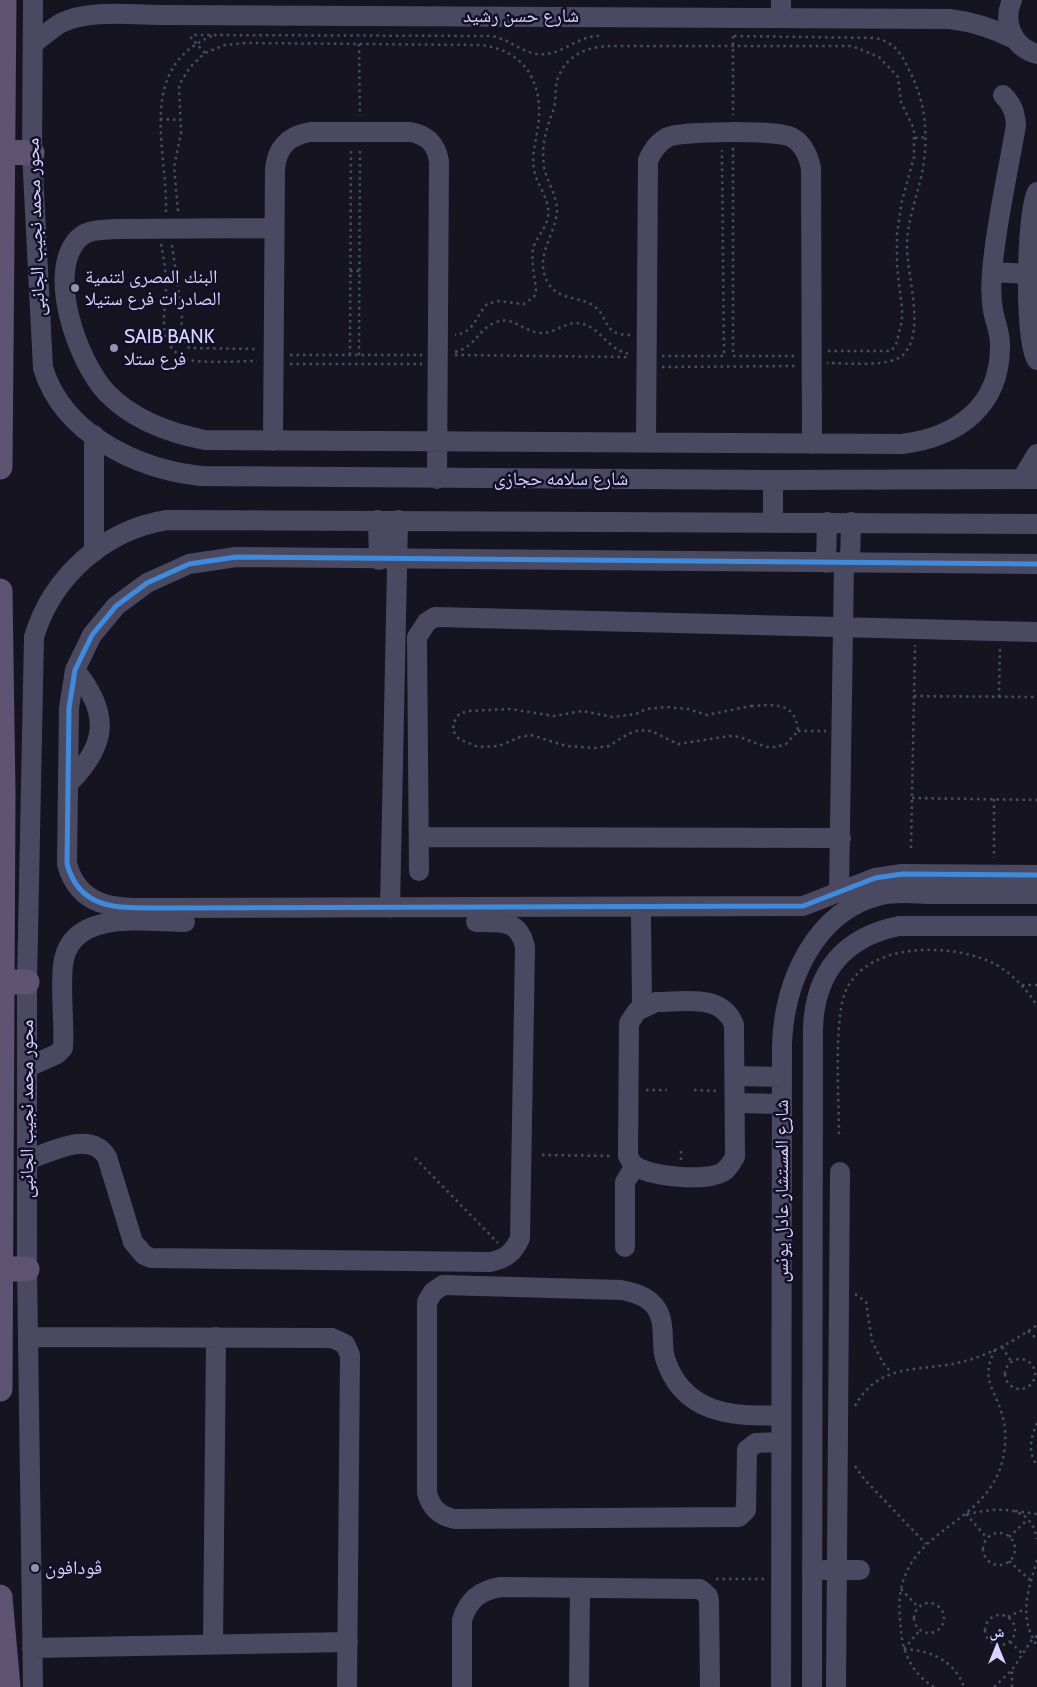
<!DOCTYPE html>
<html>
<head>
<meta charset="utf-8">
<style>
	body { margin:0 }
	#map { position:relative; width:1037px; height:1687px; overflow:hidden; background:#161421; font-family:Cabin,"Noto Naskh Arabic",sans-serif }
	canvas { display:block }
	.north { position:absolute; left:972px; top:1622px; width:50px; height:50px; -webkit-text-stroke:4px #130f26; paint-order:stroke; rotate:0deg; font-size:14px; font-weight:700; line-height:20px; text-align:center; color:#d9d4ff }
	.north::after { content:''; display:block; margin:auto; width:18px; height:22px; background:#d9d4ff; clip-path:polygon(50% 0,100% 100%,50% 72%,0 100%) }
</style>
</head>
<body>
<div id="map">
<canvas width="1037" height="1687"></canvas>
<div class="north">ش</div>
</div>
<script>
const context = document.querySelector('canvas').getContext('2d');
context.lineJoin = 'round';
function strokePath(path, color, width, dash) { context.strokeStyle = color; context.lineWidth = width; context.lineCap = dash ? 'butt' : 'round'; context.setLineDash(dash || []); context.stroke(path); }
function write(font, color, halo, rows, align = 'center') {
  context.font = font + ' Cabin,"Noto Naskh Arabic",sans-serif'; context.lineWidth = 5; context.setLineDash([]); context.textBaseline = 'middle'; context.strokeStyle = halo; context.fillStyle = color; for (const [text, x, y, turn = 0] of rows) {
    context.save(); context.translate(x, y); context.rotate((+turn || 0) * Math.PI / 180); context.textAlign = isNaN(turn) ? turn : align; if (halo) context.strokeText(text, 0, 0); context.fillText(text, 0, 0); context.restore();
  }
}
strokePath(new Path2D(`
	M733,36V115
	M734,36L875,38C894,42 901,53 909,70C926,102 929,138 922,173C917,197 908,218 907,243C906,274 926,330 904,354C892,368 845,363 827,363
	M359,44L360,116
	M205,53L191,38L192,35L492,36C512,40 526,57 547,54C566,51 579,36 599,36
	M160,119L181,120
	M915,138L926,137
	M733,148V356H795
	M178,211L174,167L181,133L179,85L190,67L205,53L225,45L246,43L481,45C521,50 541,77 539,117C538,135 531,151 534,170C537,186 551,200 548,217C546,229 536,237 533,249C531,263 535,277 536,291L534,297L524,304L498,301L487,304C475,317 475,332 455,335
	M166,212C168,151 135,68 212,36
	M161,244C164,258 166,273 166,287C166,312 154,345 187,359C197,364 242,361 257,361
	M172,245L182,315L181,334L189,348L257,349
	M350,271H360
	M630,335C602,335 610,318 594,306C580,296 559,301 548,283C533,256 556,236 557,210C557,195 547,182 544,167C541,146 546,130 553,111C557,101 554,88 558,78C566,56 585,48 606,46H852L879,57L898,77L901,102L914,129V157L902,201L897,234V266L902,308V321L896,345L891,351H827
	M455,352C475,347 478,330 494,323C512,314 523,332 540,333C557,334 566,319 583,324C602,329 608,351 631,354
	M290,355H422
	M350,355L351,149
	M359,355L360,149
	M455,355L629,357
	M662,356H724L722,150
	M290,364H422
	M662,367L796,366
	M914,696L1037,697
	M999,697L1000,648
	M751,706C775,705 795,701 798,731L786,744L776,747H766L740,737L730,736L678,744L651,731L639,730L628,734L609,746L594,748L566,746L531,735L520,737L499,746L478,747L459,739L453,731L454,722L459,714L468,711L510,709L554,716L582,711L613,717L636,714L646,709L667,707L688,709L707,715Z
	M798,731H826
	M912,798L1037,800
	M994,799V858
	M911,848L915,645
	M1022,985H1037
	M646,1090H667
	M694,1090L717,1091
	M839,1134C839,1100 833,1015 847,988C871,941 954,943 995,964C1012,974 1027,989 1037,1006
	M681,1151V1162
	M542,1155L611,1156
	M415,1158L498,1243
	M855,1294L866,1302L872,1341L883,1363L891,1372
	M1028,1331L1037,1339
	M1002,1347L1011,1361
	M1005 1374a15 15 0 1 1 30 0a15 15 0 1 1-30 0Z
	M855,1406C880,1360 923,1373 965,1361C991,1354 1014,1341 1037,1325
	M1037,1423C1031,1437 1027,1452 1037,1465
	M855,1466L865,1480L926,1544
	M1015,1511L1037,1514
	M966,1514L987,1538
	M967,1514C995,1509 1030,1501 1037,1539
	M983 1549a16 16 0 1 1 32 0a16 16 0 1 1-32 0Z
	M1009,1537L1027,1520
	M1037,1560C1028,1592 1018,1615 1037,1646
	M1009,1561L1030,1580
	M716,1579H765
	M901,1589L918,1607
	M914 1618a15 15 0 1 1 30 0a15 15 0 1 1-30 0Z
	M985 1630a15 15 0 1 1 30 0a15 15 0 1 1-30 0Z
	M1008,1617L1025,1609
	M1010,1642L1023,1654
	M904,1649C930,1650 955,1661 964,1687
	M904,1649L920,1630
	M934,1687C914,1675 903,1655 901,1631C900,1617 898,1603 901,1589C913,1529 982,1524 1001,1466C1006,1450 1007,1430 1002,1414C994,1387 980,1379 995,1350
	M994,1687L1012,1670L1033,1638L1037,1636
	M1012,1687V1671`), '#44505f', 2.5, [2.5, 4]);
strokePath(new Path2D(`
	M33,0L32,153L43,368C63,434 137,469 201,476L773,480L1037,479
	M781,0V18
	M1012,0C1002,23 1013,47 1037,54
	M33,44C42,37 51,29 61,23C88,9 135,15 165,15L950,19C974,22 993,28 1014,39
	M1037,192C1026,214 1024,341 1037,360
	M274,228L115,229C103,230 89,229 79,238C45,271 78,363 107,393C133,420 169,433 205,440L902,444C958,437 1001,406 1000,344C1000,332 995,322 993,310C991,299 991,284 992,272C996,223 1008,173 1016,125C1015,112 1012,104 1003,95
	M992,272L1030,274
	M94,435V552
	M273,441L275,169C277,147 288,136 310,132H410C427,135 436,143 439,161L437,479
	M646,443L648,160C653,150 658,142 668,137C681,131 778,130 791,137C803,143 808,154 811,168L812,444
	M1022,479L1037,454
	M378,520L379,560
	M773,522V480
	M826,563L827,522
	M850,563L851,522
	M1037,564L236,557L189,564L147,583L116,606L92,635L75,670L69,708L67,864C81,915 127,907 169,908L803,906L875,878L902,874L1037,875
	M69,783C108,744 110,713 75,670
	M419,837L841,838
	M419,871L417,637L427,622L435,617L1037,632
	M839,892L844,563
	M390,908L398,520
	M641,917L642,1006
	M656,1002C684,1002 722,993 734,1025L735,1157C731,1163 729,1168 723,1172C706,1182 649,1177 634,1165C631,1163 630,1159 628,1156L629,1023L637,1011Z
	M28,1067L57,1054L63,1048C65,1022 59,983 64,959C75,909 147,922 185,922
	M735,1076L782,1077
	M736,1103L782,1104
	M27,1160C50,1153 90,1129 107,1157L133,1242L144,1255L151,1258L490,1262C506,1259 514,1252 520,1238L525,947C519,919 500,922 476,922
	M625,1247V1182L635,1166
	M28,1337L332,1338L345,1344L350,1355L347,1687
	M781,1415C732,1418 682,1413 665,1358C661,1345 665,1329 660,1316C654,1298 637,1293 621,1290L443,1285L433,1292L427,1302V1493C431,1508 439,1516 455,1519L739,1517L746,1510L747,1450L756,1443L781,1442
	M824,1570H860
	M213,1644L216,1337
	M32,1648L348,1642
	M33,1687L27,1269V982L34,637C52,577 104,530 167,520L1037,524
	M462,1687V1620C468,1600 480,1590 501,1587L700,1589L708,1596L709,1601L710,1687
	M579,1687L580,1588
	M781,1687L782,1045C784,983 814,911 881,895C898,891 917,894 934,894C969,894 1003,894 1037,894
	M812,1687L813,1028C815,972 844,937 899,926H1037
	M836,1687L840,1172`), '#4a4962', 20);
strokePath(new Path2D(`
	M4,152L32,153
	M0,467L4,0
	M0,591L3,794L0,1389
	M3,982H27
	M2,1269H27
	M0,1597L8,1687`), '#5e5373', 25);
strokePath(new Path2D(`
	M1037,564L236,557L189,564L147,583L116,606L92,635L75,670L69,708L67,864C81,915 127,907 169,908L803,906L875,878L902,874L1037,875`), '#408adc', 5);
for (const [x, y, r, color] of [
	[75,288,5,"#9591b1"],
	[114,348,5,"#9591b1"],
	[35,1568,5,"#9591b1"]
]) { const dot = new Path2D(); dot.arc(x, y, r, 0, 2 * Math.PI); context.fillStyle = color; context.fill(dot); strokePath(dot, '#130f26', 2); }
write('19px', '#d9d4ff', '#130f26', [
	["شارع حسن رشيد",521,16],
	["محور محمد نجيب الجانبى",36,227,-92],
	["شارع سلامه حجازى",561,479],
	["محور محمد نجيب الجانبى",27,1109,-90],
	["شارع المستشار عادل يونس",782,1191,-90]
]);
write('19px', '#d9d4ff', '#130f26', [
	["البنك المصرى لتنمية",85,277],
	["الصادرات فرع ستيلا",85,299],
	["SAIB BANK",124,337],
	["فرع ستلا",124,359],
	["ڤودافون",45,1568]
], 'left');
</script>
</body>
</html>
